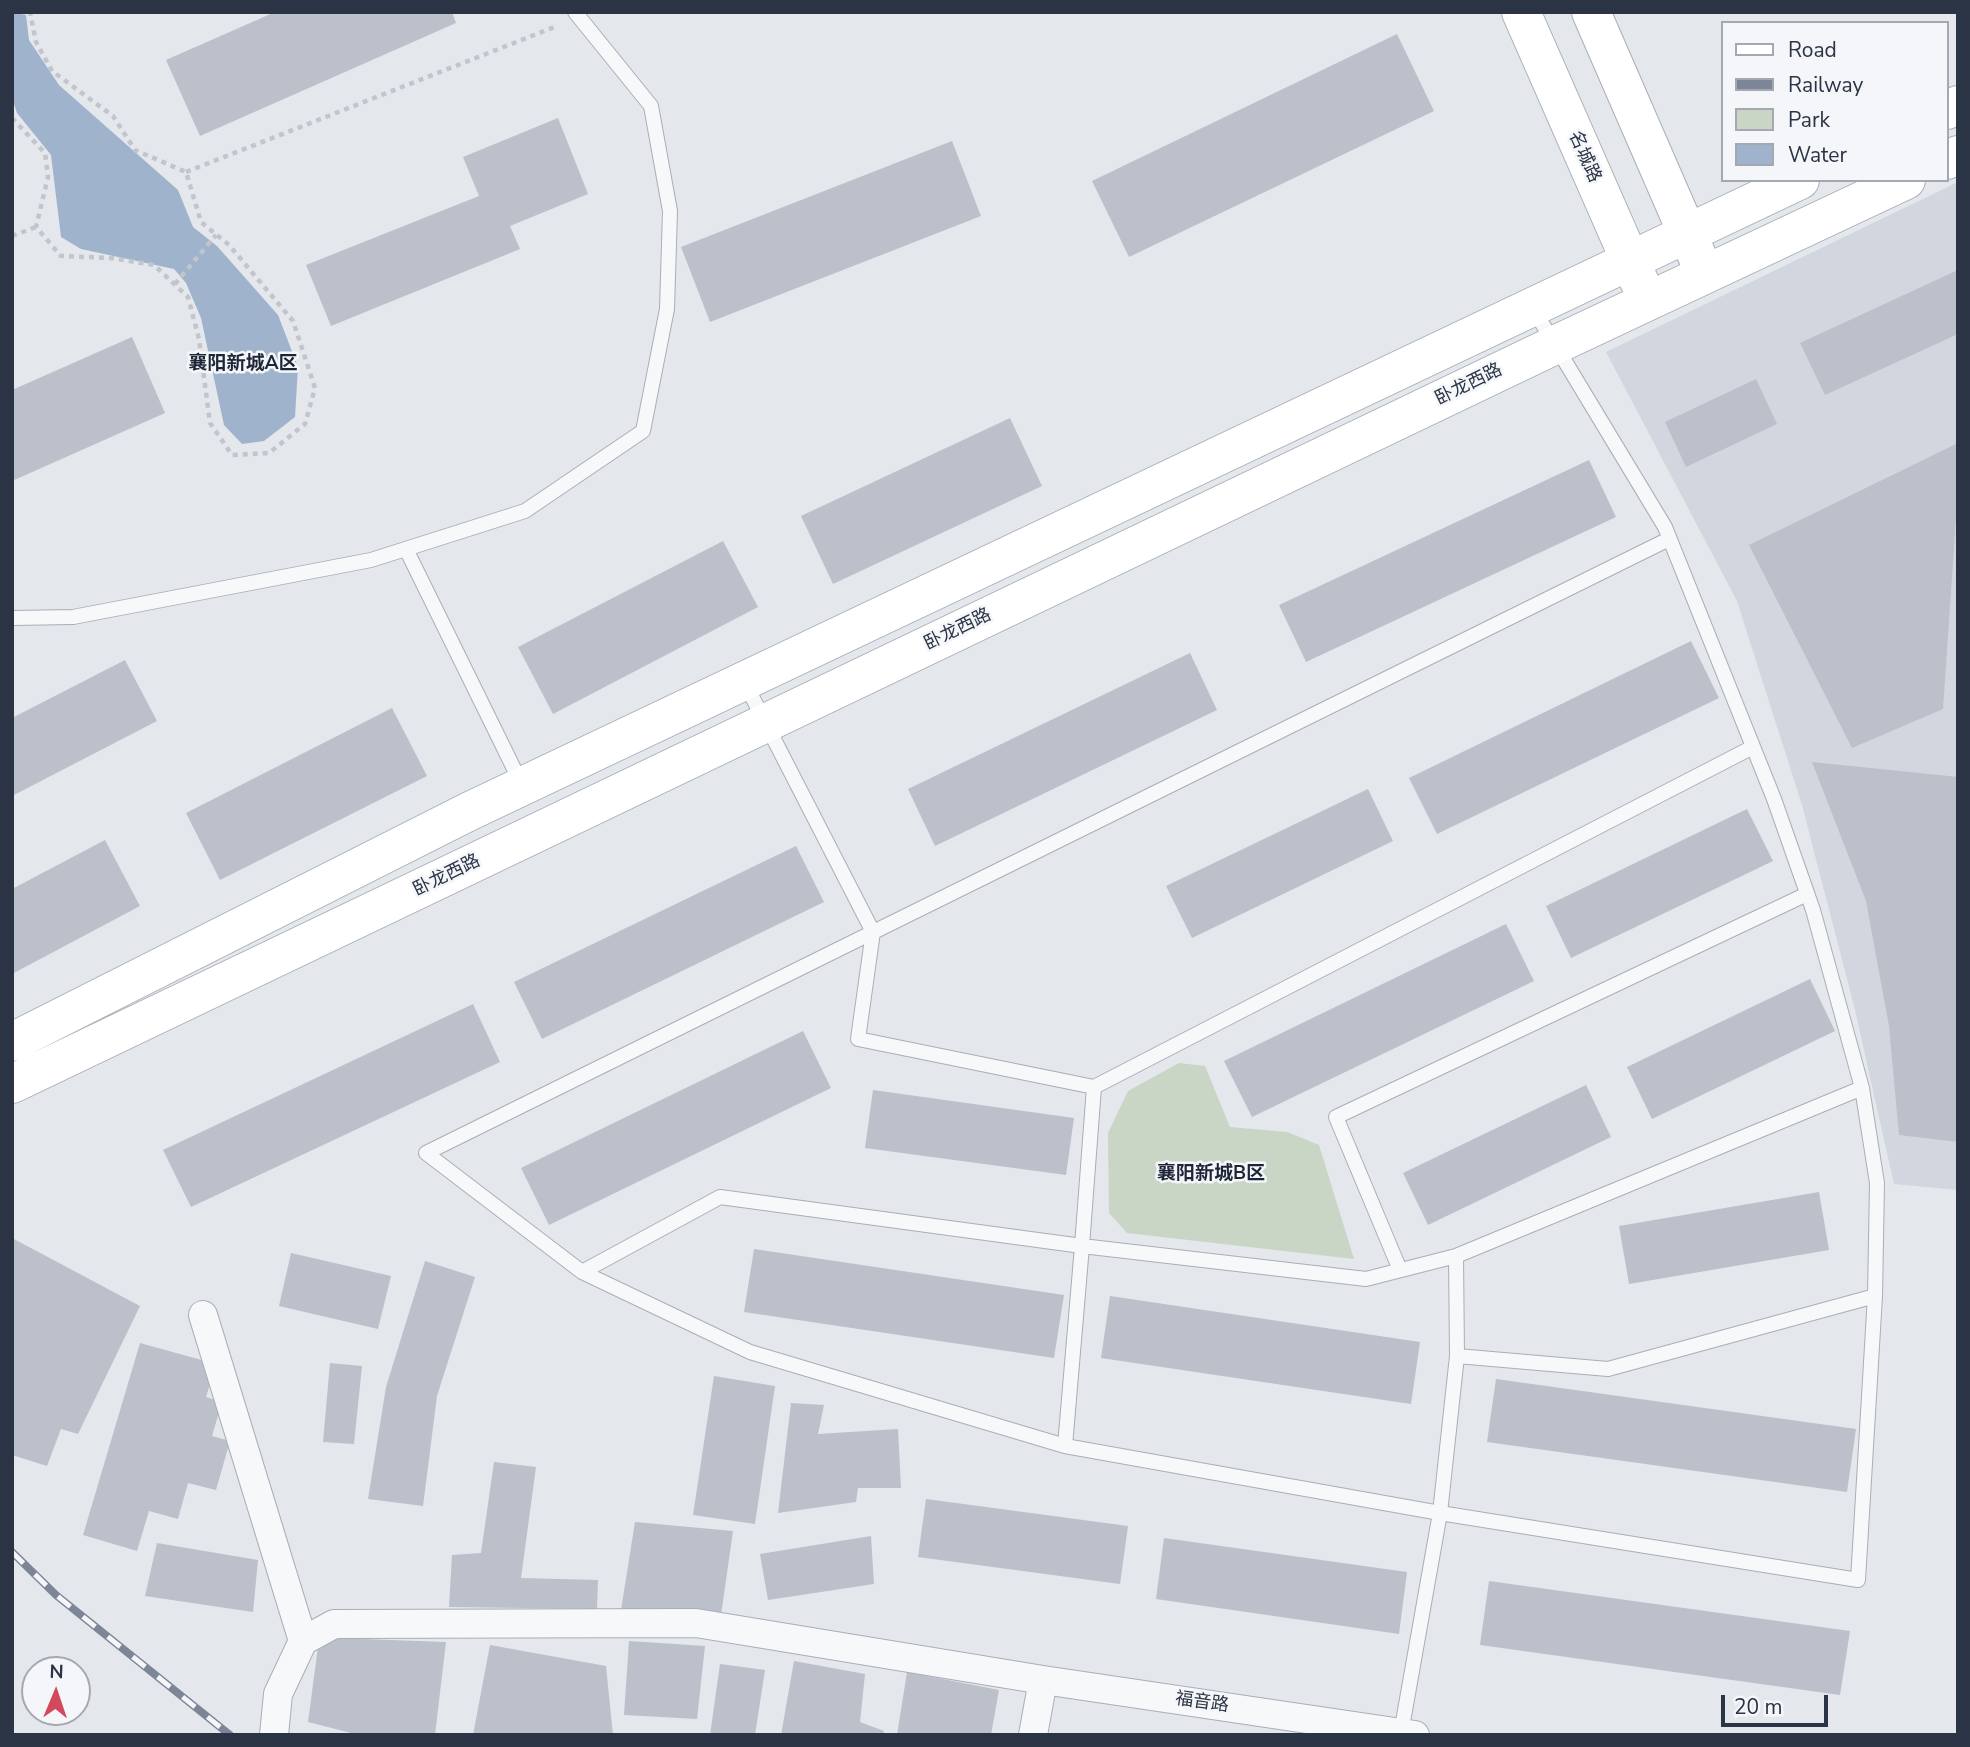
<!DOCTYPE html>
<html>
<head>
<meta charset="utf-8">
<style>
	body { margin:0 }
	#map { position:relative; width:1970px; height:1747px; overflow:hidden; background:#e4e7ec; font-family:"Nunito Sans",sans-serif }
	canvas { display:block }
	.frame { position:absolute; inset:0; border:14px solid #2b3445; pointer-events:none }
	.legend { position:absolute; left:1721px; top:21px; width:228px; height:161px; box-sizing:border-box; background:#f4f6f9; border:2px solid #a4a8b1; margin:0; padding:9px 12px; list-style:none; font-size:21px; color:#2b3445 }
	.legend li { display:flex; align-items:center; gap:14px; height:35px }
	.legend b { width:35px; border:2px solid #a4a8b1 }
	.north { position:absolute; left:21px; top:1656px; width:70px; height:70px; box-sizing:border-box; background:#f4f6f9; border:2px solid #a4a8b1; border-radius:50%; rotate:2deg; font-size:19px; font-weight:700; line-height:28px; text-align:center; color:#2b3445 }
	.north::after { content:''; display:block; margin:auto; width:24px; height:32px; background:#d1495b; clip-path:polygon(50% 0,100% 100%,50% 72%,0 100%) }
	.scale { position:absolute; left:1721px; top:1695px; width:107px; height:32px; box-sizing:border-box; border:4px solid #2b3445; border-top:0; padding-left:9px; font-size:21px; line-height:24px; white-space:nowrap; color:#2b3445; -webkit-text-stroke:5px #f4f6f9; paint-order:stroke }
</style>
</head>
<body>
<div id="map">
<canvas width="1970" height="1747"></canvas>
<div class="frame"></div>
<ul class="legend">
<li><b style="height:9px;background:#fff"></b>Road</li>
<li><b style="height:9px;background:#7d8696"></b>Railway</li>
<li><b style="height:19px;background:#c9d6c5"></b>Park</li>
<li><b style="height:19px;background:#9fb4cc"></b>Water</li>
</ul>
<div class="north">N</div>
<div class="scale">20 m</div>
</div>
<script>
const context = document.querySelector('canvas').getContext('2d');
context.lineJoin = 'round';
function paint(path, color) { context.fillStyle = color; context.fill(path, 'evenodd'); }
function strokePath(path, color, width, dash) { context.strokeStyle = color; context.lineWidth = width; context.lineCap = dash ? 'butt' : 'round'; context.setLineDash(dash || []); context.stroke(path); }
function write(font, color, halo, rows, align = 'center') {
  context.font = font + ' "Nunito Sans","Noto Sans SC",sans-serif'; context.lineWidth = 5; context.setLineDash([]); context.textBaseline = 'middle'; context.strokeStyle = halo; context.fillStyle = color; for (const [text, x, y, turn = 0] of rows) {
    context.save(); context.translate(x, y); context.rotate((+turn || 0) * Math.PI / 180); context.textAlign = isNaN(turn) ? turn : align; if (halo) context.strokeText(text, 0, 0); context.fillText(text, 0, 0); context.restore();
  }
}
paint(new Path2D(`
	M1958,182V1190L1894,1184L1855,1010L1802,805L1737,601L1606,352Z`), '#d2d6de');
paint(new Path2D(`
	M1179,1063L1205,1066L1230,1127L1287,1132L1319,1145L1354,1259L1127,1233L1109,1213L1108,1133L1128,1091Z`), '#c9d6c5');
paint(new Path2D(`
	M12,12L26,15L29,40L59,85L178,190L193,227L217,246L278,315L298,367L295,417L264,441L242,444L224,425L201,318L186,283L174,269L81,249L61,237L51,155L17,113L12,98Z`), '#9fb4cc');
paint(new Path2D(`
	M275,12H452L456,23L200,136L166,60Z
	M1397,34L1434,111L1129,257L1092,181Z
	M558,118L588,194L510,226L520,249L331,326L306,265L479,196L463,157Z
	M952,141L981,216L710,322L681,247Z
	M1958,270V334L1825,395L1800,343Z
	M132,337L165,413L12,481V390Z
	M1756,379L1777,424L1686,467L1665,422Z
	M1010,418L1042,486L833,584L801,516Z
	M1958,443V489L1943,709L1852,748L1749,545Z
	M1589,460L1616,517L1306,662L1279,605Z
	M723,541L758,607L553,714L518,647Z
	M1691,641L1719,698L1437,834L1409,778Z
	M1190,653L1217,710L935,846L908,789Z
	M125,660L157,721L12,796V718Z
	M392,708L427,776L220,880L186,813Z
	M1812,762L1958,777V1142L1899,1135L1889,1026L1866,901Z
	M1368,789L1393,841L1192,938L1166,886Z
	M1747,809L1773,861L1571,958L1546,906Z
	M105,840L140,906L12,974V889Z
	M796,846L824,902L542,1039L514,982Z
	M1506,924L1534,981L1252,1117L1224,1061Z
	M1810,979L1835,1031L1652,1119L1627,1067Z
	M473,1004L500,1062L191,1207L163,1150Z
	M803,1031L831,1088L549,1225L521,1168Z
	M1586,1085L1611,1137L1428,1225L1403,1173Z
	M873,1090L1074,1118L1066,1175L865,1148Z
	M1819,1192L1829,1250L1629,1284L1619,1226Z
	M12,1238L140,1306L78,1434L61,1429L47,1466L12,1455Z
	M754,1249L1064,1295L1054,1358L744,1312Z
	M291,1253L391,1276L378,1329L279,1306Z
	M425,1261L475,1277L437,1396L423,1506L368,1499L386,1387Z
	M1110,1296L1420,1342L1411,1404L1101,1358Z
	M140,1343L216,1364L206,1397L222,1402L212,1436L230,1441L216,1490L188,1483L178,1519L149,1511L137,1551L83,1535Z
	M330,1363L362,1366L354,1444L323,1442Z
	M714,1376L775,1386L755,1524L693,1515Z
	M1496,1379L1856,1429L1847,1492L1487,1442Z
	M791,1403L824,1405L818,1434L898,1429L901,1488H858L856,1502L778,1513Z
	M494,1462L536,1467L521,1578L598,1580L597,1609L449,1607L452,1555L481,1553Z
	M926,1499L1128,1526L1120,1584L918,1557Z
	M635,1522L733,1531L721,1615L621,1610Z
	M871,1536L874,1584L768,1600L760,1554Z
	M1164,1538L1407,1572L1399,1634L1156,1599Z
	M157,1543L258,1560L253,1612L145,1596Z
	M1489,1581L1850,1631L1840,1695L1480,1645Z
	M335,1638L446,1642L435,1735H359L308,1722L318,1647Z
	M629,1641L705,1646L697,1719L624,1715Z
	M490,1645L606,1666L613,1735H473Z
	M794,1661L865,1674L860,1722L884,1731L883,1735H781Z
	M720,1664L765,1670L755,1735H710Z
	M907,1672L999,1690L991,1735H897Z`), '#bbc0ca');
const service = new Path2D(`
	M1669,539L426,1153L582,1272L720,1197L1082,1246L1065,1446L1440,1513L1858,1580L1875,1296L1877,1183L1862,1088
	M406,549L521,783
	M12,618L73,617L371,560L525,511L643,431L667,309L670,211L651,106L575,12
	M745,683L873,932L858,1039L1094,1087
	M1456,1256L1366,1279L1082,1246L1094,1087L1753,747
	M1400,1270L1336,1117L1807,894
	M582,1272L750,1352L1065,1446
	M1457,1356L1608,1369L1875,1296
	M1401,1733L1440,1513L1457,1356L1456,1256L1862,1088L1813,910L1774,799L1665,527L1534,310`);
const minor = new Path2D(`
	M203,1315L303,1641
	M274,1735L278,1694L303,1641L334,1624L696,1623L1043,1680
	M1033,1735L1043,1680L1415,1735`);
const secondary = new Path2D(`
	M1521,12L1640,283
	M1591,12L1698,258
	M1947,110L1958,105
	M1947,160L1958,155
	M12,1042L470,811L1800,180
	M12,1084L1555,345L1906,180`);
strokePath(service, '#a9aeb7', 16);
strokePath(minor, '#a9aeb7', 30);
strokePath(secondary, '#a9aeb7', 40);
strokePath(new Path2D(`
	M12,118L45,153L48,177L36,227L61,256L111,258L154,265L188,297L199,339L210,423L232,455L269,453L305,424L315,388L293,321L229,245L201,222L186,172L135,150L113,116L52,71L36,42L30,12
	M186,172L557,26
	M12,236L36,227
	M175,284L216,235`), '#c2c5cb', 4.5, [5, 5]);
strokePath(service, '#f7f8fa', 14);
strokePath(minor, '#f7f8fa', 28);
strokePath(secondary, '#fff', 38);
const rail = new Path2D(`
	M12,1552L56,1595L230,1735`);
strokePath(rail, '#7d8696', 8);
strokePath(rail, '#f4f6f9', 5, [16]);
write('18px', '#2b3445', '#f4f6f9', [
	["名城路",1584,157,66],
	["卧龙西路",1469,385,-26],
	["卧龙西路",958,630,-26],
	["卧龙西路",447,876,-26],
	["福音路",1202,1703,8]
]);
write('bold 19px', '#1d2536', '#f4f6f9', [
	["襄阳新城A区",243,364],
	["襄阳新城B区",1211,1174]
]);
</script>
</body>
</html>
